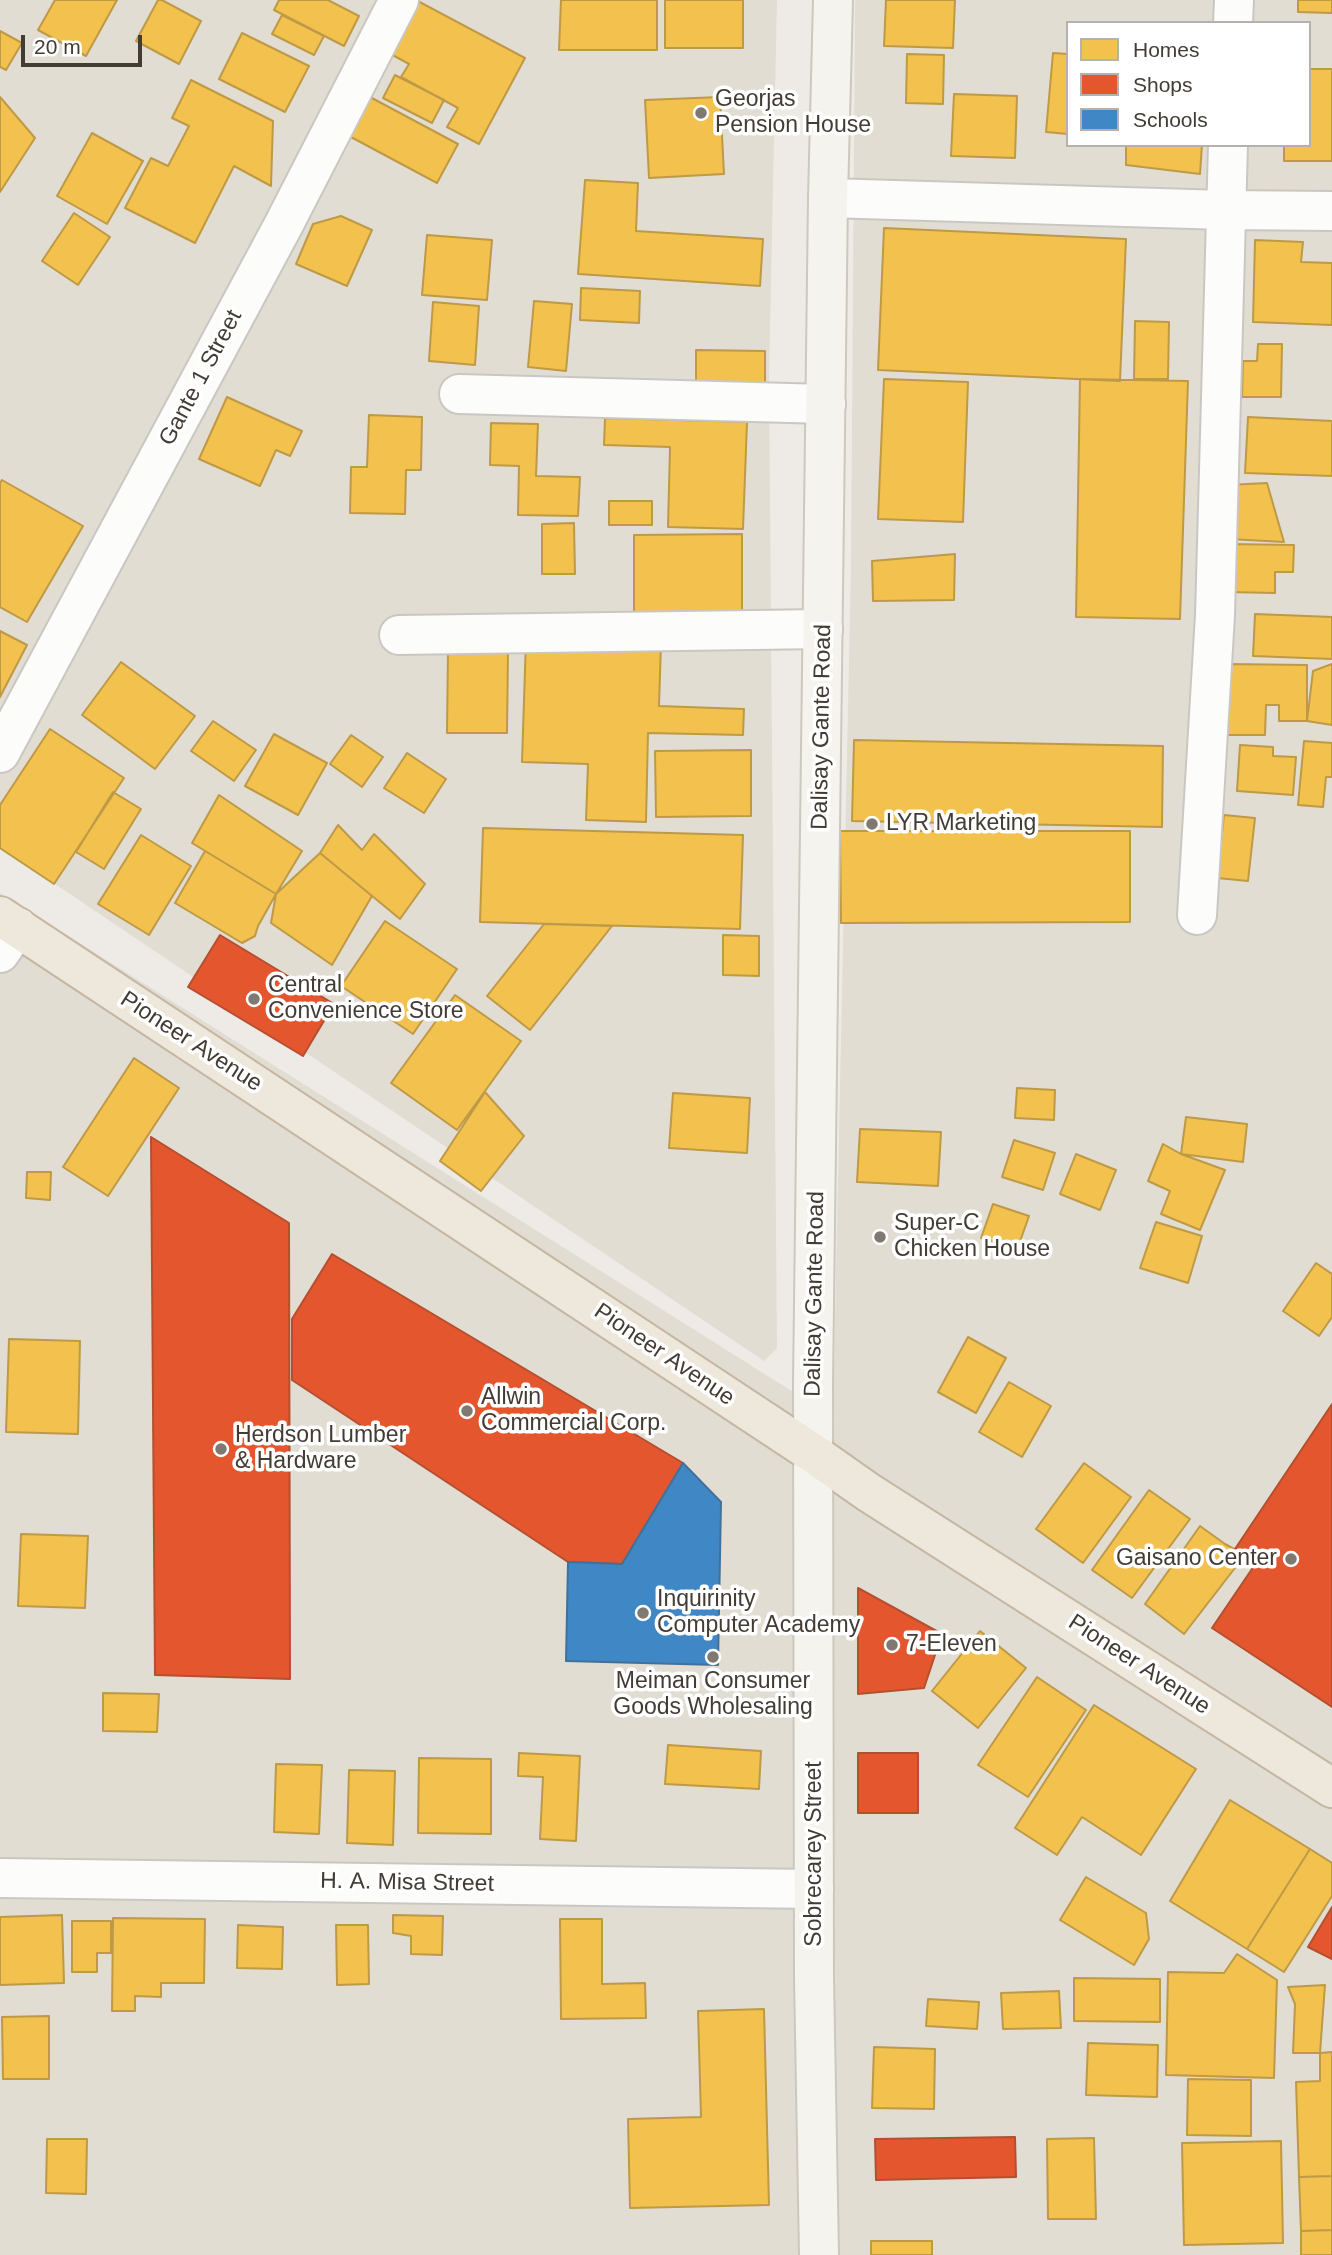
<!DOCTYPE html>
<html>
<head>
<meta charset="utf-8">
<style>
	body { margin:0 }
	#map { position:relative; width:1332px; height:2255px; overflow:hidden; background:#eeebe6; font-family:Arial,sans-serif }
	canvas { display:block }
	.legend { position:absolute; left:1066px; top:21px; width:245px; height:126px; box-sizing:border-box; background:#fff; border:2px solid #b4b1ae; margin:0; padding:9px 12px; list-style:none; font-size:21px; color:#433c34 }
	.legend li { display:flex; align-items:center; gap:14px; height:35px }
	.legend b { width:35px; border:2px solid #b4b1ae }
	.scale { position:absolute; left:21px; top:35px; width:121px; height:32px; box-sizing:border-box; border:4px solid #433c34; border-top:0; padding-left:9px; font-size:21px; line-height:24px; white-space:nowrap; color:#433c34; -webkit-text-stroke:5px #fff; paint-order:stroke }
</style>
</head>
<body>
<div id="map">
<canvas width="1332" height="2255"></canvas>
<ul class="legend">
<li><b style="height:19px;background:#f2c14e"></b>Homes</li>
<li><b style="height:19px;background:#e4572e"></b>Shops</li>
<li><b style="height:19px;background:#3f88c5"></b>Schools</li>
</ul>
<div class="scale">20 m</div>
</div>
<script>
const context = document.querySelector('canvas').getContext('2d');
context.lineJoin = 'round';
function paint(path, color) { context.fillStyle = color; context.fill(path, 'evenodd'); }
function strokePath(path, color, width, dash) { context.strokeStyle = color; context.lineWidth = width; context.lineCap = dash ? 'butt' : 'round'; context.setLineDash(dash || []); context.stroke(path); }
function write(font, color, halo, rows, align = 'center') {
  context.font = font + ' Arial,sans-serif'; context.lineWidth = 7; context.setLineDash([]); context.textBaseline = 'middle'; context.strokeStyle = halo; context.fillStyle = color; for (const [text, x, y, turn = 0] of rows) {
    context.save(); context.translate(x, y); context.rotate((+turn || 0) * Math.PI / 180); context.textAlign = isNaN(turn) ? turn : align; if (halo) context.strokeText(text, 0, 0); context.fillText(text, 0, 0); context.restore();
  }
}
paint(new Path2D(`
	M0,0H777L769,377L777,1348L764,1361L0,847Z
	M855,0H1332V2255H0V893L833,1417L851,565ZM1068,23H1309V145H1068Z`), '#e2ddd3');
const homes = new Path2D(`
	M55,0H117L86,56L38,30Z
	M158,0H162L201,21L179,64L136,41Z
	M279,0H328L359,16L344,46L274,10Z
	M416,0L525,58L479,144L447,127L458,108L401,77L409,64L387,52Z
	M561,0H657V50H559Z
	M665,0H743V48H665Z
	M886,0H955L953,48L884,46Z
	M1298,0H1332V13L1298,12Z
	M282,15L324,36L314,55L272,34Z
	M0,31L22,43L6,70L0,67Z
	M242,33L309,66L285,112L219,79Z
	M1053,53L1068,54V134L1046,132Z
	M907,54L944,55L943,104L906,103Z
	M1309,69H1332V161H1284V145H1309Z
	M395,75L444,100L432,123L383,98Z
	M191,80L273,121L271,186L234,166L195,243L125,208L151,158L168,166L189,126L172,118Z
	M954,94L1017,96L1015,158L951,156Z
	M0,97L35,138L0,192Z
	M370,97L458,144L437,183L349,136Z
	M720,97L724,174L649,178L645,100Z
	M92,133L143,161L107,224L57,196Z
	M1126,145H1202L1200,174L1126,165Z
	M585,180L638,183L636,231L763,239L760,286L578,274Z
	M74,213L110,237L78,285L42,261Z
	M341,216L372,230L347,286L296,264L313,224Z
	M884,228L1126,239L1120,381L878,370Z
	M427,235L492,240L487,300L422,295Z
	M1255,240L1303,242L1301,262L1332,263V325L1253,322Z
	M581,288L640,291L639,323L580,320Z
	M534,301L572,304L566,371L528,367Z
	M433,302L479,306L475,365L429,361Z
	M1135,321L1169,322L1168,379H1134Z
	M1258,344H1282L1281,397H1242L1243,361H1257Z
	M696,350L765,351V385L696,384Z
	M884,379L968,382L963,522L878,519Z
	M1080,379L1188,381L1180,619L1076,617Z
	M227,397L302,431L290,456L276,450L260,486L199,459Z
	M369,415L422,417L421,470H406L405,514L350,513L351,467H367Z
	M1248,417L1332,421V476L1245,473Z
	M605,418L747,422L743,529L668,527L670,447L604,445Z
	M491,423L538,424L536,476L580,477L578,516L518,515L519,466L490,465Z
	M2,480L83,526L27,622L0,607V483Z
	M1267,483L1284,542L1229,539L1228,485Z
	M609,501H652V525H609Z
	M574,523L575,574H542V524Z
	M742,534V614H634V535Z
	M1228,544L1294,545L1293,572H1275V593L1227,592Z
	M955,554L954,600L873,601L872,561Z
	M1255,614L1332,617V659L1253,656Z
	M0,631L27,645L0,697Z
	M526,639L661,643L659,706L744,709L743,735L648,733L646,822L586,820L588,764L522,762Z
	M448,651H508L507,733H447Z
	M121,662L195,716L155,769L82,715Z
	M1228,664L1307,665V721H1279V705H1266L1265,735H1227Z
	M1332,664V725L1307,721L1313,671Z
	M213,721L256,750L234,781L191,751Z
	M50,729L124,778L54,884L0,848V805Z
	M274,734L327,763L298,815L245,786Z
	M351,735L383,757L362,787L330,764Z
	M854,740L1163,746L1162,827L852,821Z
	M1304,741L1332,743V777H1326L1323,807L1298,805Z
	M1240,745L1273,747V756L1296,757L1293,795L1237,791Z
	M751,750V816L656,817L655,751Z
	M407,753L446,779L424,813L384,788Z
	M113,792L141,809L104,869L76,852Z
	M219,795L302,851L276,894L192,843Z
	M1224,815L1255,818L1248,881L1217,878Z
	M338,825L362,850L374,834L425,884L400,919L320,853Z
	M483,828L743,835L740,929L480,922Z
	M840,831H1130V922L841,923Z
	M141,835L191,866L149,935L98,904Z
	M205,851L276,894L258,926L255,936L242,943L175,903Z
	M320,853L372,896L332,965L271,923L276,894Z
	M385,921L457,969L413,1034L341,986Z
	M544,924L612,926L530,1030L487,996Z
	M723,935L759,936V976L723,975Z
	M455,995L521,1041L457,1130L391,1083Z
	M134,1058L179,1088L108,1196L63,1167Z
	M1017,1088L1055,1090L1054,1120L1015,1118Z
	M485,1092L524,1136L481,1191L440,1161Z
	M673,1093L750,1098L747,1153L669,1148Z
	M1186,1117L1247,1124L1243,1162L1181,1154Z
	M860,1129L941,1132L938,1186L857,1182Z
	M1014,1140L1055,1153L1043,1190L1002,1177Z
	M1163,1144L1181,1154L1225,1170L1200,1230L1161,1214L1170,1191L1148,1181Z
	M1076,1154L1116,1170L1100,1210L1060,1194Z
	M27,1172H51L50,1200L26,1198Z
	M993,1204L1029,1216L1017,1250L981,1238Z
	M1156,1222L1202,1236L1188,1283L1140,1268Z
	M1316,1263L1332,1274V1317L1319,1336L1283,1311Z
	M968,1337L1006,1358L976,1413L938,1392Z
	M9,1339L80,1341L78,1434L6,1432Z
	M1009,1382L1051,1406L1022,1457L979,1432Z
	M1084,1463L1131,1497L1083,1563L1036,1529Z
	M1149,1490L1190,1519L1132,1598L1092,1570Z
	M1200,1526L1225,1544L1245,1555L1184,1634L1145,1604Z
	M21,1534L88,1536L85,1608L18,1606Z
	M980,1631L1026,1668L978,1728L932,1691Z
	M1037,1677L1086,1710L1028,1797L978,1765Z
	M103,1693L159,1694L157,1732L103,1731Z
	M1094,1705L1196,1769L1141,1855L1082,1817L1057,1855L1015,1828Z
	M668,1745L761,1751L759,1789L665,1784Z
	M519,1753L580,1756L576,1841L540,1839L543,1777L518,1776Z
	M419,1758L491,1759V1834L418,1833Z
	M276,1764L322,1765L319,1834L274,1832Z
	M349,1770L395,1771L393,1845L347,1843Z
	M1230,1800L1310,1849L1247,1949L1170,1901Z
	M1310,1849L1332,1863V1896L1284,1972L1247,1949Z
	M1086,1877L1146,1913L1149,1939L1134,1965L1060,1920Z
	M62,1915L64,1983L0,1985V1917Z
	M393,1915L443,1916L442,1955L411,1954V1936L393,1933Z
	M113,1918L205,1919L204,1983H161V1997L135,1996V2011H112Z
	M560,1919H602V1984L645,1983L646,2018L561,2019Z
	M72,1921H111V1953H97V1972H72Z
	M238,1925L283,1927L282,1969L237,1968Z
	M336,1925H368L369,1984L337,1985Z
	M1237,1954L1277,1980L1274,2078L1166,2075L1168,1972L1224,1973Z
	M1074,1978L1160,1979V2022L1074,2021Z
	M1325,1985L1320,2053H1293L1295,2004L1288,1987Z
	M1059,1991L1061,2028L1003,2029L1001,1993Z
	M928,1999L979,2002L977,2029L926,2026Z
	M764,2009L769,2205L630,2208L628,2119L701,2117L698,2011Z
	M49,2016V2079H3L2,2017Z
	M1088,2043L1158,2045L1157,2097L1086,2095Z
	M874,2047L935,2049L934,2109L872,2108Z
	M1332,2052V2176L1299,2177L1296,2082L1320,2081V2053Z
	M1188,2079L1251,2080V2136L1187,2135Z
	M1094,2138L1096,2219H1048L1047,2139Z
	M47,2139H87L86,2194L46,2193Z
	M1281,2141L1283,2243L1184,2245L1182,2143Z
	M1332,2176V2230L1301,2231L1299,2177Z
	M1332,2230V2255H1301V2231Z
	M871,2241H932V2255H871Z`);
paint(homes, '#f2c14e');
strokePath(homes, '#be9946', 2);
const shops = new Path2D(`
	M220,935L334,1004L303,1056L188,987Z
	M151,1137L289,1223L290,1679L155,1675Z
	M332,1254L683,1463L622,1564L568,1562L292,1380V1319Z
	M1332,1404V1707L1212,1628L1256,1563L1235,1549Z
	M858,1588L942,1634L924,1688L858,1694Z
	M858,1753H918V1813H858Z
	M1332,1907V1959L1308,1947Z
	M1015,2137L1016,2177L876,2180L875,2139Z`);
paint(shops, '#e4572e');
strokePath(shops, '#b44f30', 2);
const schools = new Path2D(`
	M683,1463L721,1502L718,1665L566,1661L568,1562L622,1564Z`);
paint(schools, '#3f88c5');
strokePath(schools, '#40719a', 2);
const minor = new Path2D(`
	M1233,23L1234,0
	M828,198L1225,210L1332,211
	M459,394L826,404
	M399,635L823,629
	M0,753L284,224L399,0
	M1197,915L1215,615L1228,145
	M0,953L18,927`);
const tertiary = new Path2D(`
	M0,1878L814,1889`);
const secondary = new Path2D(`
	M819,2255L814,1977L813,1382L828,198L833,0`);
const trunk = new Path2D(`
	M0,916L814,1454L868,1492L1332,1788`);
strokePath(minor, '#cac7c2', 42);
strokePath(tertiary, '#cac7c2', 42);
strokePath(secondary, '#ccc8bd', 42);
strokePath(trunk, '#c5b7a2', 42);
strokePath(minor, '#fcfcfb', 38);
strokePath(tertiary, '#fcfcfb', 38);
strokePath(secondary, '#f5f3ed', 38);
strokePath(trunk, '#ede7dc', 38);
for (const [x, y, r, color] of [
	[701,113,7,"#7f7972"],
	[872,824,7,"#7f7972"],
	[254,999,7,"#7f7972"],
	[880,1237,7,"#7f7972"],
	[467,1411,7,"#7f7972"],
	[221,1449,7,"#7f7972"],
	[1291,1559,7,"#7f7972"],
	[643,1613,7,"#7f7972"],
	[892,1645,7,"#7f7972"],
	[713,1657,7,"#7f7972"]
]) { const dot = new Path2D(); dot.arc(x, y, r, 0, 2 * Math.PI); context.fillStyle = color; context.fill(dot); strokePath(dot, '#fff', 2.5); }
write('23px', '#433c34', '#fff', [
	["Georjas",715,100],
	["Pension House",715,126],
	["LYR Marketing",886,824],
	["Central",268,986],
	["Convenience Store",268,1012],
	["Super-C",894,1224],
	["Chicken House",894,1250],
	["Allwin",481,1398],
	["Commercial Corp.",481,1424],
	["Herdson Lumber",235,1436],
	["& Hardware",235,1462],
	["Gaisano Center",1277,1559,"right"],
	["Inquirinity",657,1600],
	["Computer Academy",657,1626],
	["7-Eleven",906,1645],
	["Meiman Consumer",713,1682,"center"],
	["Goods Wholesaling",713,1708,"center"]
], 'left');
write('23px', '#433c34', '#fff', [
	["Gante 1 Street",201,378,-62],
	["Dalisay Gante Road",822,727,-89],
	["Pioneer Avenue",191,1042,33],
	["Dalisay Gante Road",815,1294,-89],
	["Pioneer Avenue",664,1355,34],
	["Pioneer Avenue",1139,1665,33],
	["Sobrecarey Street",815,1854,-90],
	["H. A. Misa Street",407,1883,1]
]);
</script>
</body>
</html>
